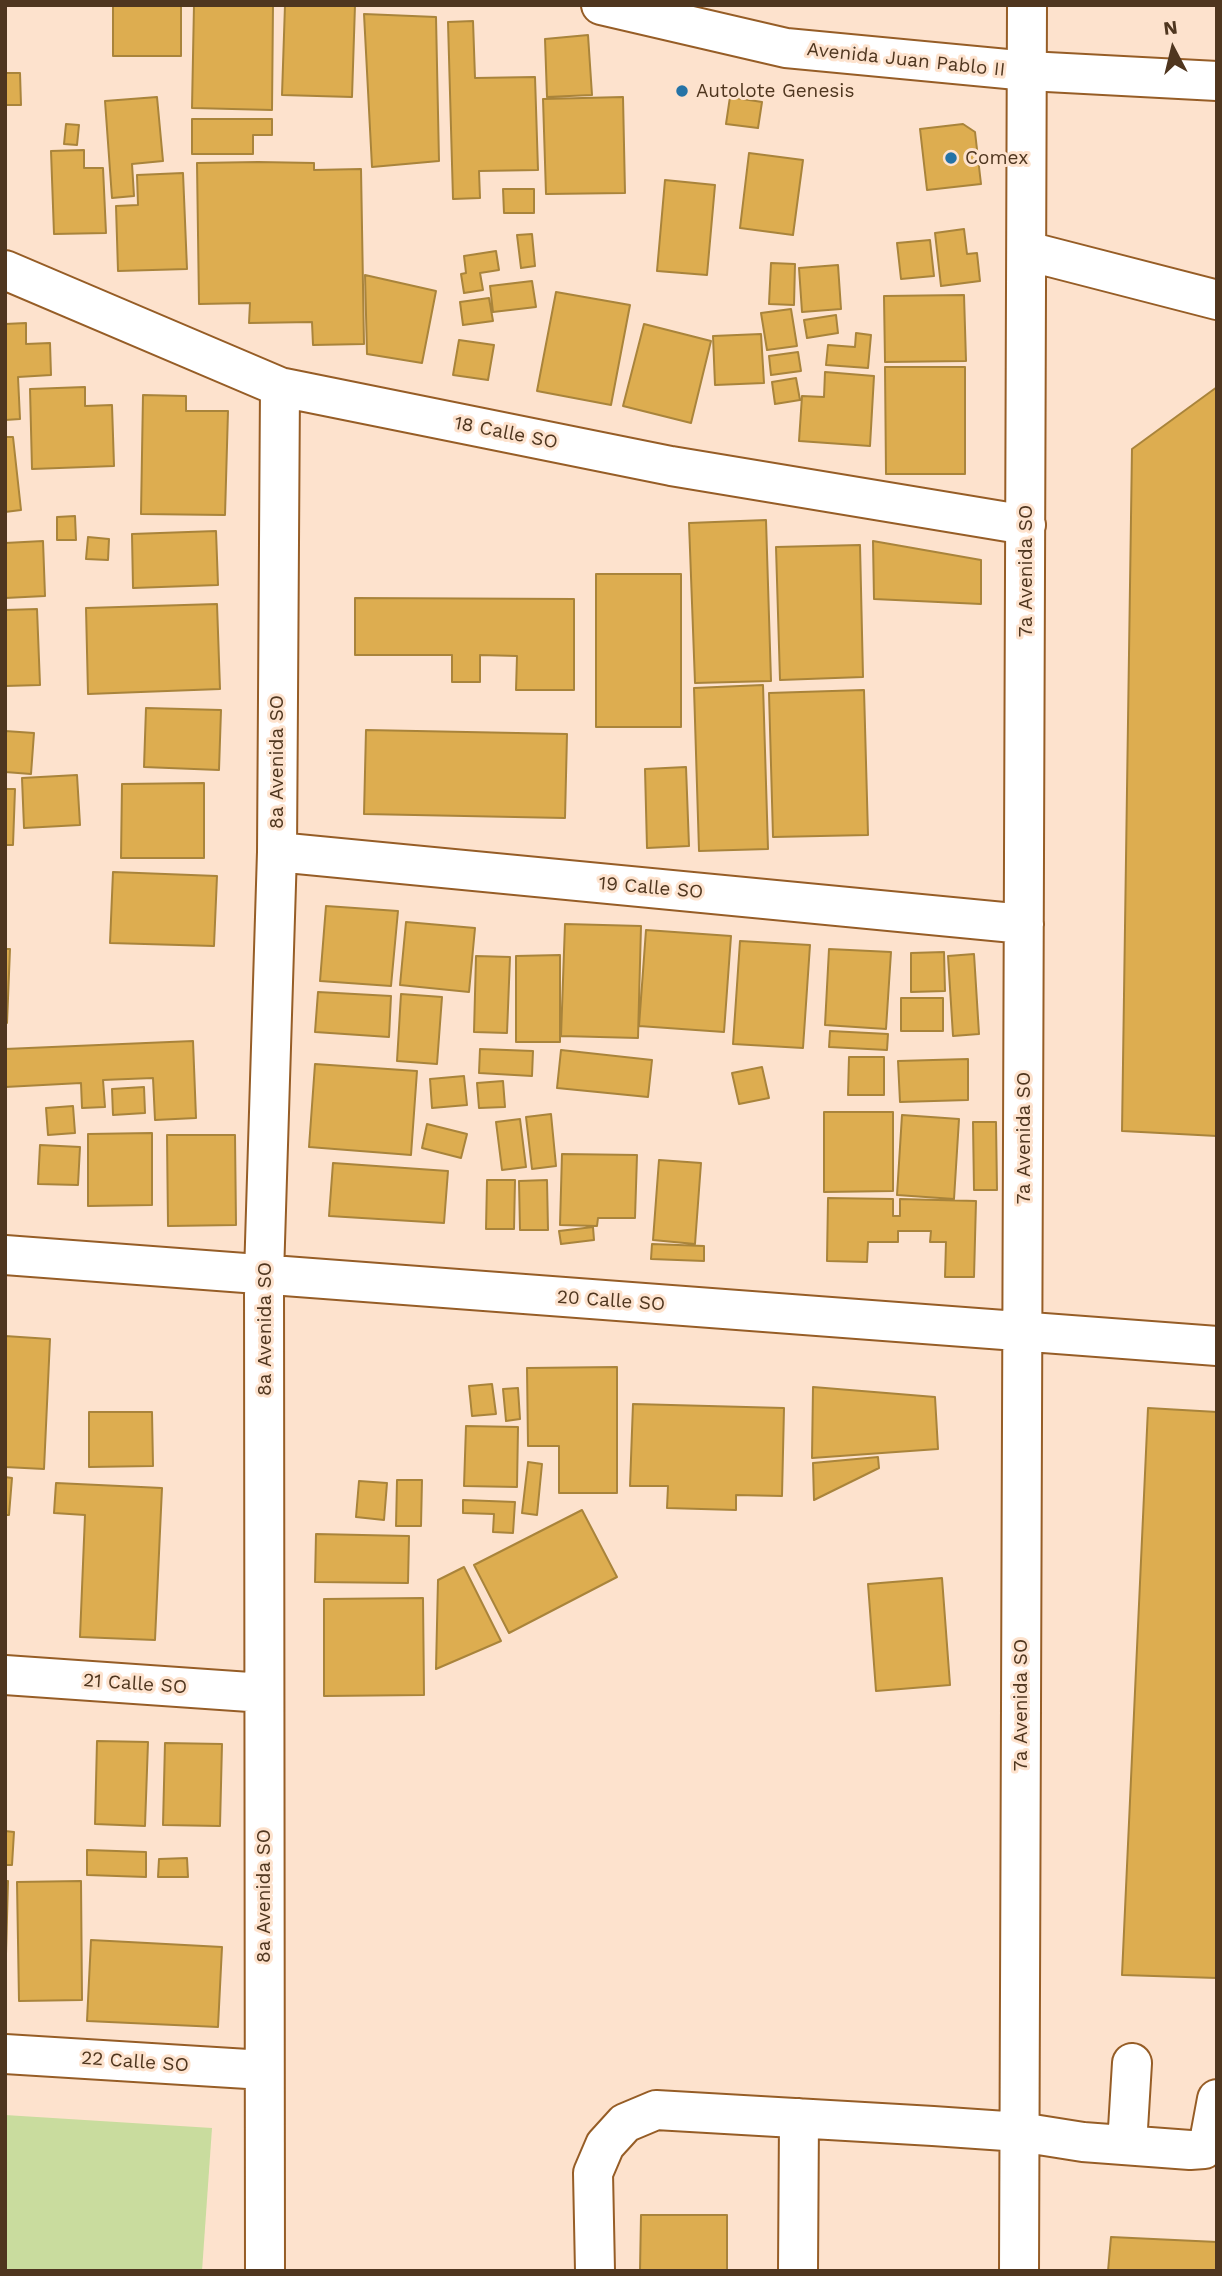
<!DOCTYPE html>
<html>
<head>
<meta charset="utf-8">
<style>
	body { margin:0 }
	#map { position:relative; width:1222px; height:2276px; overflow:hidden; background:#fde2cd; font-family:"Work Sans",sans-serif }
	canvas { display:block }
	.frame { position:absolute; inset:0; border:7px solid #4f361f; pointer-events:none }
	.north { position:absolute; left:1138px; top:14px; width:70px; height:70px; -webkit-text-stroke:5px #fde2cd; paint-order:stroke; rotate:353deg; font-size:19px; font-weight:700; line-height:28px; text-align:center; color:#4f361f }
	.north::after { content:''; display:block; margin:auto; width:24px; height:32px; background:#4f361f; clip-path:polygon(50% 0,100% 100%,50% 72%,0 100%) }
</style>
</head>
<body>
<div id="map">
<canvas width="1222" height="2276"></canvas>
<div class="frame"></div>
<div class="north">N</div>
</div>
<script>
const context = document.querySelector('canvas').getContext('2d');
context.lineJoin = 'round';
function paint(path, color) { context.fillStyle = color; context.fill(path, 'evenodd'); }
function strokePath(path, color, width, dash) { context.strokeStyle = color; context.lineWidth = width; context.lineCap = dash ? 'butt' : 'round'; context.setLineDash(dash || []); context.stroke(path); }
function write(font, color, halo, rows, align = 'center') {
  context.font = font + ' "Work Sans",sans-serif'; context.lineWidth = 6; context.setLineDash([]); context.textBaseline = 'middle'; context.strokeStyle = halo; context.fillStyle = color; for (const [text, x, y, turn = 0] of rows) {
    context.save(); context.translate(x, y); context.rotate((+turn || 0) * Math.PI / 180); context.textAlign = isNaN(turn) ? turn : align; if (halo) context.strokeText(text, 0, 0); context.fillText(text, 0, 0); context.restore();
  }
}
paint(new Path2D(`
	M5,2115L212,2128L202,2271H5Z`), '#c9dc9e');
const building = new Path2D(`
	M113,5H181V56H113Z
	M194,5H273L272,110L192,108Z
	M285,5H355L352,97L282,95Z
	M364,14L436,17L439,161L372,167Z
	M473,21L475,78L535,77L538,170L479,171L480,198L453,199L448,22Z
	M588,35L592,95L547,97L545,39Z
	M5,73H20L21,105H5Z
	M157,97L163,161L132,164L134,196L112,198L105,101Z
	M623,97L625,193L546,194L543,99Z
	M730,97L762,102L758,128L726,124Z
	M192,119H272V135H253V154H192Z
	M66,124L79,125L77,145L64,144Z
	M963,124L975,132L981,184L927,190L920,129Z
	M84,150V168H103L106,233L54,234L51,151Z
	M749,153L803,160L793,235L740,228Z
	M258,162L314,163V170L361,169L364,344L313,345L312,322L249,323L250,303L199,304L197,163Z
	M183,173L187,269L118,271L116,206L138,205L137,175Z
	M665,180L715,185L707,275L657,271Z
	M503,189H534V213H504Z
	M964,229L967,254L977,253L980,281L941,286L935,233Z
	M532,234L535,266L521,268L517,235Z
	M930,240L934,276L901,279L897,243Z
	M496,251L499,270L480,273L483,290L464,293L461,274L466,273L464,256Z
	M771,263L795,264L794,305L769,304Z
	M838,265L841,309L802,312L799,268Z
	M365,275L436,291L422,363L367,354Z
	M532,281L536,307L493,312L490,286Z
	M556,292L630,305L611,405L537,391Z
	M964,295L966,361L885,362L884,296Z
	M489,298L493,321L463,325L460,302Z
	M791,309L797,346L767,350L761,313Z
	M836,315L838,333L807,338L804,320Z
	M26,323V344L50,343L51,375L18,377L20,419L5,420V324Z
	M644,324L711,341L691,423L623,406Z
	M856,333L871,335L868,368L826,365L828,345L855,347Z
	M761,334L764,383L715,385L713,336Z
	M459,340L494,345L488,380L453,375Z
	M798,352L801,371L771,375L769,356Z
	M885,367H965V474H886Z
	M825,372L874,376L870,446L799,441L802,396L824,397Z
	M796,378L800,400L775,404L772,382Z
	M85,387V406L112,405L114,466L32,469L30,389Z
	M1217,387V1136L1122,1131L1132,449Z
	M143,395L186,396V411H228L225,515L141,514Z
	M5,437H13L21,510L5,512Z
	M75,516L76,540H57V517Z
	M766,520L771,681L695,683L689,523Z
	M216,531L218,585L133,588L132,534Z
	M88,537L109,539L108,560L86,559Z
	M43,541L45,596L5,598V543Z
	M873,541L981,560V604L874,599Z
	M860,545L863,677L780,680L776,547Z
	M596,574H681V727H596Z
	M355,598L574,599V690H516L517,656L480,655V682H452V655H355Z
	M217,604L220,689L88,694L86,608Z
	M37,609L40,685L5,686V610Z
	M763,685L768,849L699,851L694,688Z
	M864,690L868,835L773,837L769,693Z
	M146,708L221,710L219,770L144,767Z
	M366,730L567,734L565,818L364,814Z
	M5,731L34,733L31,774L5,772Z
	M686,767L689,846L647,848L645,769Z
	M77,775L80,825L24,828L22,778Z
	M204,783V858H121L122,784Z
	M5,789H15L13,845H5Z
	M113,872L217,876L214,946L110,943Z
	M326,906L398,911L391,986L320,981Z
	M406,922L475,928L469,992L400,985Z
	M565,924L641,926L638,1038L561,1036Z
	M646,930L731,936L724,1032L639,1026Z
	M740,941L810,945L803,1048L733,1044Z
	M5,949H10L7,1023H5Z
	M829,949L891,952L886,1029L825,1025Z
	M944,952L945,991L911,992V953Z
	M974,954L979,1034L953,1036L948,956Z
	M560,955V1042H516V956Z
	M476,956L510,957L507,1033L474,1032Z
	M318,992L391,996L389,1037L315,1032Z
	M401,994L442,997L437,1064L397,1061Z
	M901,998H943V1031H901Z
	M830,1031L888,1034L887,1050L829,1047Z
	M193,1041L196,1118L155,1120L153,1078L103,1080L105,1107L82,1108L81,1083L5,1087V1049Z
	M480,1049L533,1051L532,1076L479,1073Z
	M561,1050L652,1060L648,1097L557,1088Z
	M849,1057H884V1095H848Z
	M968,1059V1100L900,1102L898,1061Z
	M315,1064L417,1071L411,1155L309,1147Z
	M762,1067L769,1098L739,1104L732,1073Z
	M464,1076L467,1105L432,1108L430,1079Z
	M503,1081L505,1107L479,1108L477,1083Z
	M144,1087L145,1113L113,1115L112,1089Z
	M73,1106L75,1133L48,1135L46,1108Z
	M824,1112H893V1191L824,1192Z
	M551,1114L556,1166L532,1169L526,1117Z
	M902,1115L959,1119L954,1199L897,1195Z
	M520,1119L526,1167L502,1170L496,1122Z
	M973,1122H996L997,1190H974Z
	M427,1124L467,1134L461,1158L422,1148Z
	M152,1133V1205L88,1206V1134Z
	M167,1135H235L236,1225L168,1226Z
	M40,1145L80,1147L78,1185L38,1184Z
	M562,1154L637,1155L635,1218H598L597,1226L560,1225Z
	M659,1160L701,1163L695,1244L653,1240Z
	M333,1163L448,1171L444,1223L329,1216Z
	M487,1180H515L514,1229H486Z
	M547,1180L548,1230H520L519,1181Z
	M828,1198L893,1199V1216H900V1199L976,1201L974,1277H945L946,1242H930L931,1231H898V1242H868L867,1262L827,1261Z
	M593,1227L594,1240L561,1244L559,1231Z
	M652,1244L704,1246V1261L651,1259Z
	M5,1336L50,1339L44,1469L5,1467Z
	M617,1367V1493H559V1446H528L527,1368Z
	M492,1384L496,1414L472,1416L469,1386Z
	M813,1387L935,1397L938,1449L812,1458Z
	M518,1388L520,1419L506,1421L503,1389Z
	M633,1404L784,1408L782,1496L736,1495V1510L667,1508L668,1486H630Z
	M1148,1408L1217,1412V1978L1122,1975Z
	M89,1412H152L153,1466L89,1467Z
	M466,1426L518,1427L517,1487L464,1486Z
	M878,1457L879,1468L814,1500L813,1463Z
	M528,1462L542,1464L537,1515L522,1513Z
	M5,1477L12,1478L9,1515H5Z
	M397,1480H422L421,1526H396Z
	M359,1481L387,1483L384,1520L356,1517Z
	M56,1483L162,1488L155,1640L80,1637L85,1515L54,1513Z
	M463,1500L515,1502L513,1533L493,1532L494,1514L463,1513Z
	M582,1510L617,1577L509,1633L474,1565Z
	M316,1534L409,1536L408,1583L315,1582Z
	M464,1567L501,1641L436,1669L438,1580Z
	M942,1578L950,1685L876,1691L868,1584Z
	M423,1598L424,1695L324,1696V1599Z
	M97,1741L148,1742L145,1826L95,1824Z
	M165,1743L222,1744L220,1826L163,1825Z
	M5,1831L14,1832L12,1865H5Z
	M87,1850L146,1852V1877L87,1875Z
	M187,1858L188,1877H158L159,1859Z
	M5,1881H8L6,1954H5Z
	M81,1881L82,2000L19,2001L17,1882Z
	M91,1940L222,1947L218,2027L87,2021Z
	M641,2215H727V2271H640Z
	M1111,2237L1217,2242V2271H1108Z`);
paint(building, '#ddad50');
strokePath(building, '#a9843b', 2);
const minor = new Path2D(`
	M1027,251L1217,300
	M5,270L280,387L671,466L1026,525
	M277,852L1024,924
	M5,1255L1217,1346
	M5,1675L264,1693
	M5,2054L264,2070
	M1127,2145L1132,2063
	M265,2271L264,1275L277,852L280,387
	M595,2271L593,2173L605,2145L625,2123L656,2110L933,2126L1020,2132L1083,2142L1190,2150L1204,2149L1209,2142L1217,2099
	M798,2271L799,2118
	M1019,2271L1027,5`);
const highway = new Path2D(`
	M601,5L786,48L1028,71L1217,81`);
strokePath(minor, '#965d26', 42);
strokePath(highway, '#965d26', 42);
strokePath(minor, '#fff', 38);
strokePath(highway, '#fff', 38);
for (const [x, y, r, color] of [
	[682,91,7,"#2573a6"],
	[951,158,7,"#2573a6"]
]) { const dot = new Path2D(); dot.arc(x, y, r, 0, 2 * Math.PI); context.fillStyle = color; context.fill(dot); strokePath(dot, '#fde2cd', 2.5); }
write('19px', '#4f361f', '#fde2cd', [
	["Avenida Juan Pablo II",906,60,6],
	["18 Calle SO",506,433,11],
	["7a Avenida SO",1026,571,-90],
	["8a Avenida SO",277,762,-90],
	["19 Calle SO",651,888,5],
	["7a Avenida SO",1024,1138,-90],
	["20 Calle SO",611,1301,4],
	["8a Avenida SO",265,1329,-90],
	["21 Calle SO",135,1684,4],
	["7a Avenida SO",1021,1705,-90],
	["8a Avenida SO",264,1896,-90],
	["22 Calle SO",135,2062,4]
]);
write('19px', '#4f361f', '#fde2cd', [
	["Autolote Genesis",696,91],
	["Comex",965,158]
], 'left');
</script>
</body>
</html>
